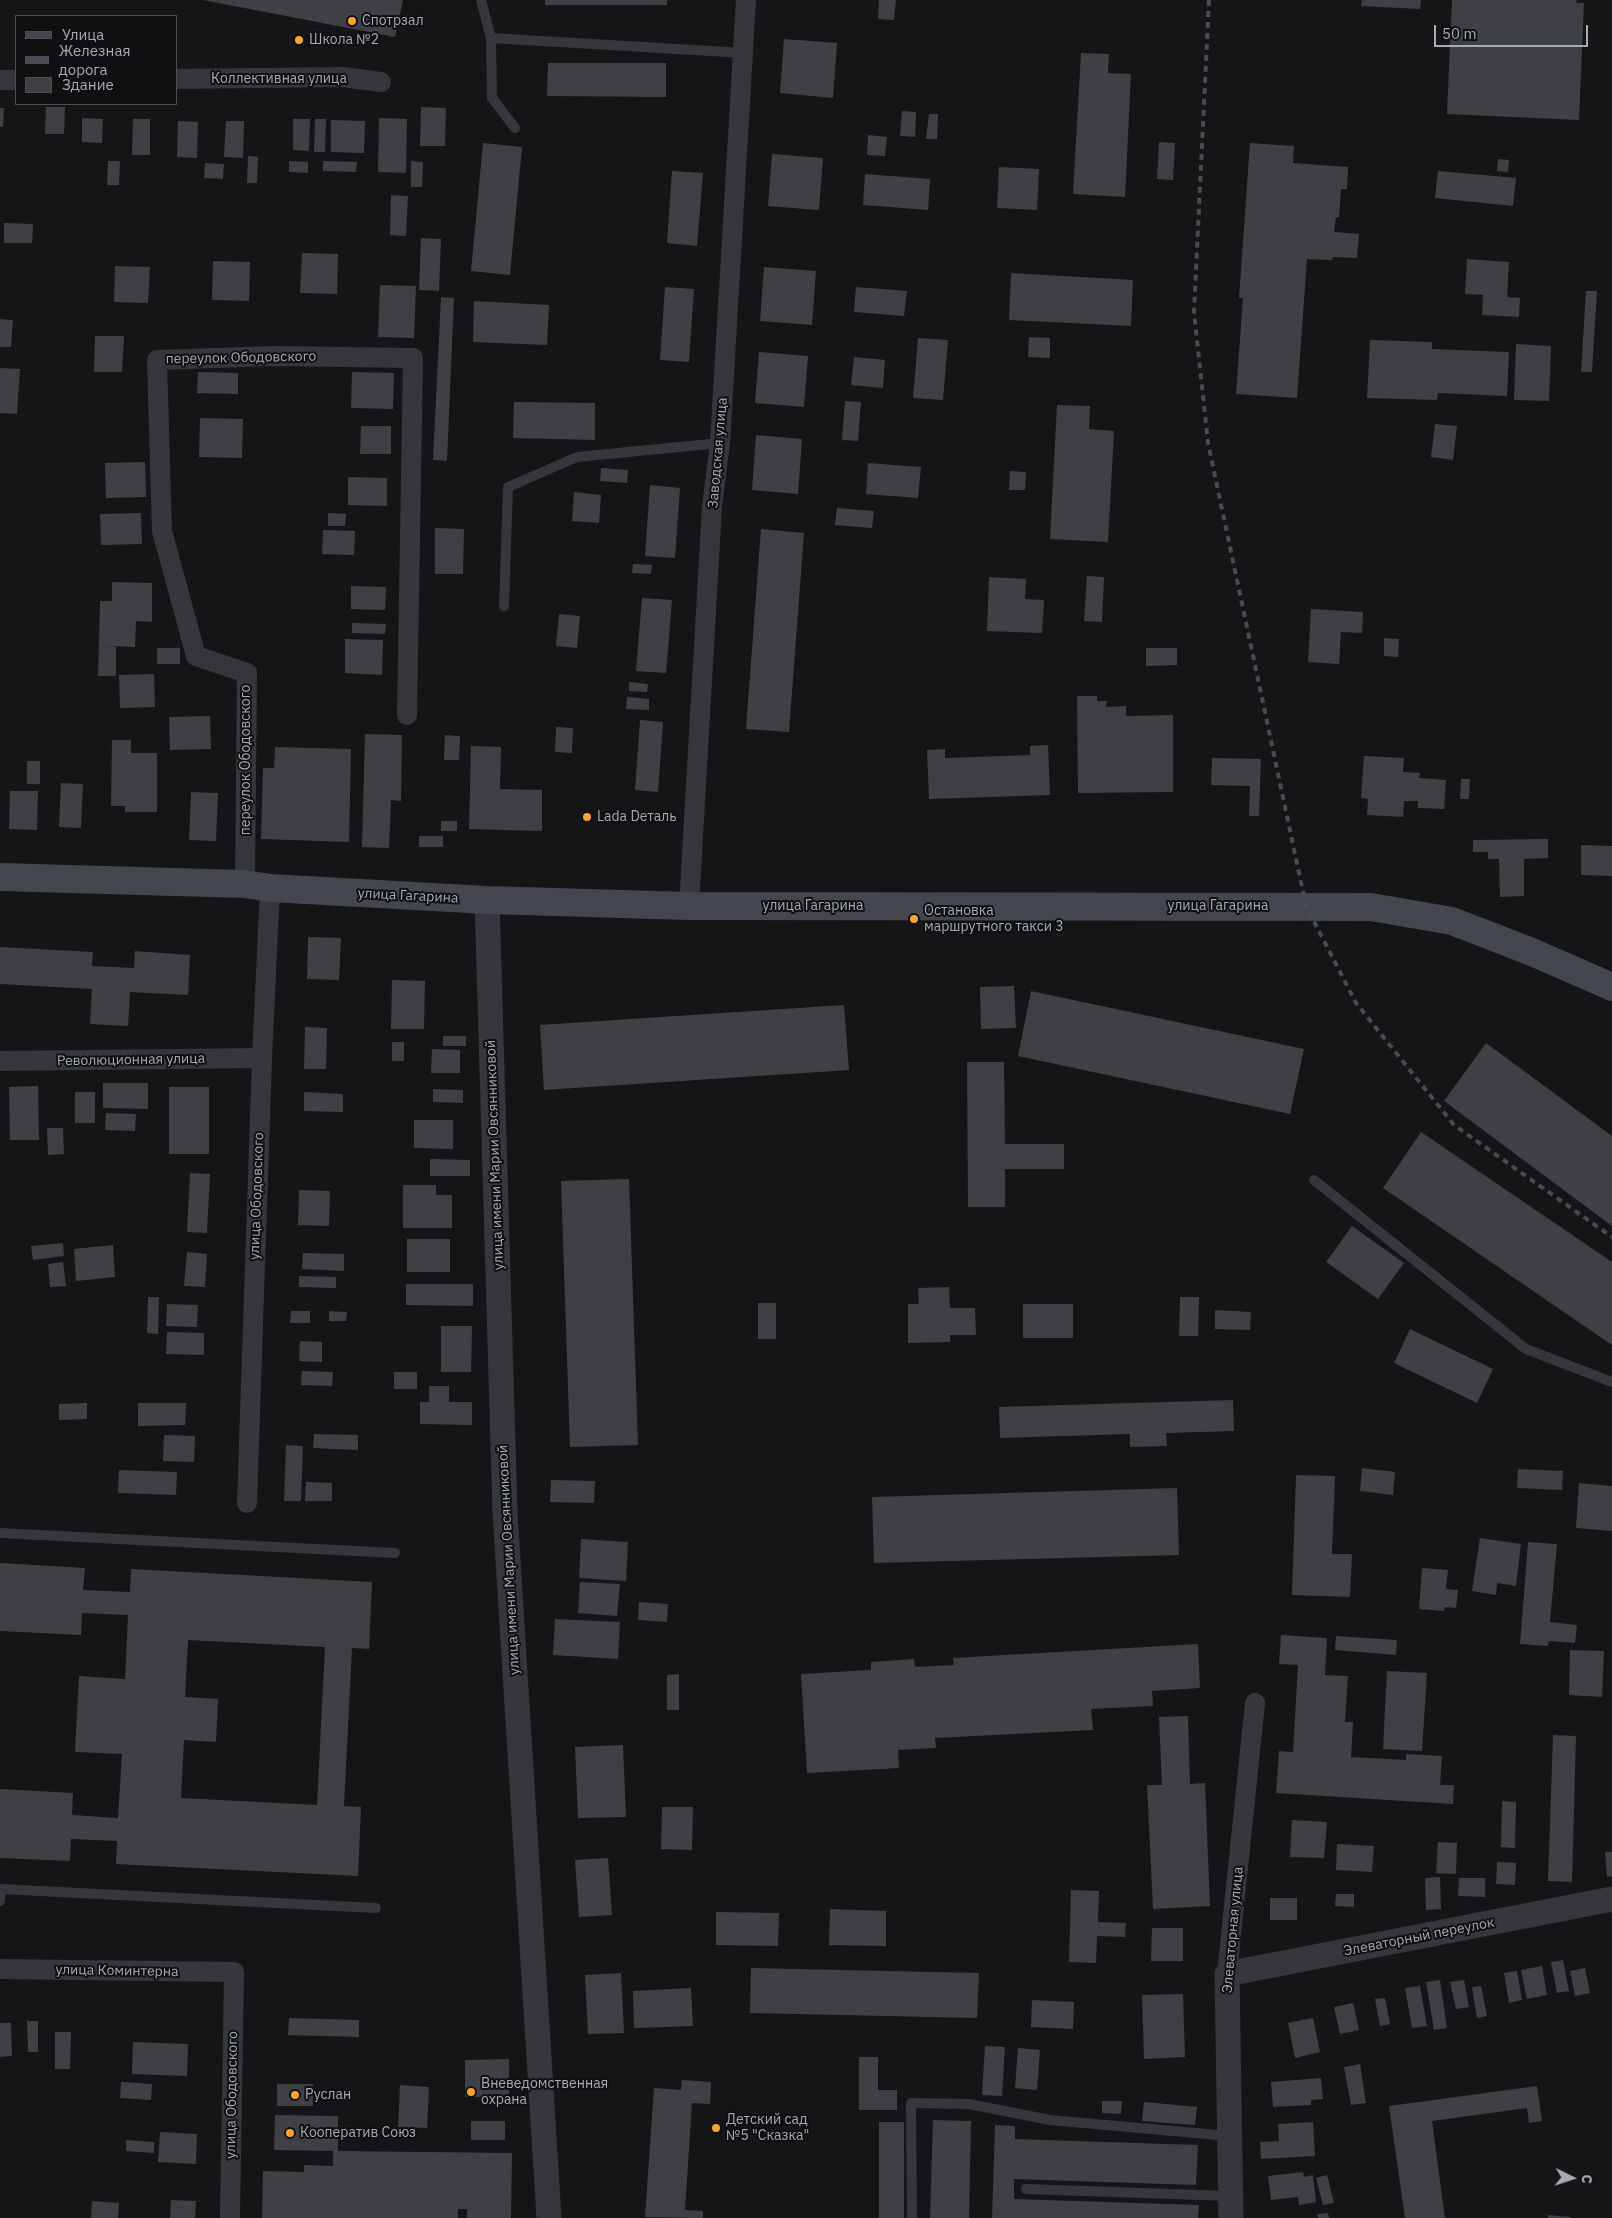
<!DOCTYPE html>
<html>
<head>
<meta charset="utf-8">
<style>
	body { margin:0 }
	#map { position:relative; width:1612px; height:2218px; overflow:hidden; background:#151517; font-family:"IBM Plex Sans",sans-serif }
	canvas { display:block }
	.legend { position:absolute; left:15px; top:15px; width:162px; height:90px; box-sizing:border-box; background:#101012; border:1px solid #4c4e54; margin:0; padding:6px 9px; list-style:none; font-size:15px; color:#a5acb8 }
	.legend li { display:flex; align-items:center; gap:10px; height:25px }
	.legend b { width:25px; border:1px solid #4c4e54 }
	.north { position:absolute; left:1547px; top:2153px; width:50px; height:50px; -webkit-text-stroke:4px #101012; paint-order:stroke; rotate:94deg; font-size:14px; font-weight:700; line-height:20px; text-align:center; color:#a5acb8 }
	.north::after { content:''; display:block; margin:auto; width:18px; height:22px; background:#a5acb8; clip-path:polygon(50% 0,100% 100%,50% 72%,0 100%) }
	.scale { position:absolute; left:1434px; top:25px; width:154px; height:22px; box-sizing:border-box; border:2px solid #a5acb8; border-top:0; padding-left:6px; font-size:15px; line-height:18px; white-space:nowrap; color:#a5acb8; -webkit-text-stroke:4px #101012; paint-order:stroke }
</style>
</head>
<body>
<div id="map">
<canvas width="1612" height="2218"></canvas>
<ul class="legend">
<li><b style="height:6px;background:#43464c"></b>Улица</li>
<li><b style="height:6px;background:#484b51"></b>Железная дорога</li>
<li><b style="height:14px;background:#3e4044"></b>Здание</li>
</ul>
<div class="north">С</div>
<div class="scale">50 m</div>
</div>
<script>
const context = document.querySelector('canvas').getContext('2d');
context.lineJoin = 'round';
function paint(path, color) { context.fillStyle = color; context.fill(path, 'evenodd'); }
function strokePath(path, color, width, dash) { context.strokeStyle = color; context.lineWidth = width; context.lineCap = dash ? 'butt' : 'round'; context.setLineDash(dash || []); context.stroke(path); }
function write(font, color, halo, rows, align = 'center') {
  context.font = font + ' "IBM Plex Sans",sans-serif'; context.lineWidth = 4; context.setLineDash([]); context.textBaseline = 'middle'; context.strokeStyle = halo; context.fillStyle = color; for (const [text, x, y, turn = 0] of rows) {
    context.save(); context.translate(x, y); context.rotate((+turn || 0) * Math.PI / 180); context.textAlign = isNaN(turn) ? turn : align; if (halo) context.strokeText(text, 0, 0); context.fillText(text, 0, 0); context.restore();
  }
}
paint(new Path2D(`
	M203,0H403L395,37Z
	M545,0H667V5H545Z
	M879,0H896L894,20L878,19Z
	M1362,0H1421L1420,9L1361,6Z
	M1452,0H1577L1576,3H1584L1579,120L1447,114Z
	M784,39L837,43L833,98L780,93Z
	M1081,53L1109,54L1108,73L1131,74L1125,197L1073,194Z
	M548,63H666V97L547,96Z
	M46,107H65L64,134H45Z
	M421,107L446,108L445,146H420Z
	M0,108H4L3,127H0Z
	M902,111L916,112L915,137L900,136Z
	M929,114H938L937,139H926Z
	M82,118L103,119L102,143L82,142Z
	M379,118L407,119L406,173L378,172Z
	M133,119H150V155H132Z
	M293,119H310L309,151L293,150Z
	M315,119H326L325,152H314Z
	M331,120L365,121L364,153L331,152Z
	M178,121L198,122L197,158L177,157Z
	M226,121H244L243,158L224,157Z
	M868,135L887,137L885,156L867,155Z
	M1159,142L1175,143L1173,180L1157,179Z
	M483,143L522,147L510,275L471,271Z
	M1250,143L1294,146L1293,163L1348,167L1347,189H1341L1339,217H1336L1334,232L1359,234L1357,258L1333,257L1332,260L1307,259L1297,398L1236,394L1243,298H1239Z
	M772,154L823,158L819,210L768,206Z
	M248,156L258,157L257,183H247Z
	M1498,159L1509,160L1508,172L1497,171Z
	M108,161H120L119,185H107Z
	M289,161L308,162V173L289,172Z
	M323,161L357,162L356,172L323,171Z
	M411,161L423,162L422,187H411Z
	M205,163L224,164L223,179L204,178Z
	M999,167L1039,169L1037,210L997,208Z
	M672,171L703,173L697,246L667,243Z
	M1438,171L1516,178L1513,206L1435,198Z
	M865,174L930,179L928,210L863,205Z
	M391,195L408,196L406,236L390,235Z
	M4,223L33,224L32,243H4Z
	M421,238L441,239L439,291L419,290Z
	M302,253L338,254L337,294L300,293Z
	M1467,259L1509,262L1507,297L1520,298L1519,317L1482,315L1483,295L1465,294Z
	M213,261L250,262L249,301L212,300Z
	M115,266L150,267L148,303L114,302Z
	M764,267L816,271L812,325L760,321Z
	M1011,273L1133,280L1131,326L1009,320Z
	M380,285L416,286L414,338L378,337Z
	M665,287L694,289L689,362L660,360Z
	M856,287L907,291L904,316L854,312Z
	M1586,291H1597L1592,372H1581Z
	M441,297L454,298L447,461L433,460Z
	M474,301L549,305L547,345L473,342Z
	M0,319L13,320L11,347H0Z
	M95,336H124L122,372H94Z
	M1029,337L1050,338V358L1028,357Z
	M918,338L948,340L943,400L913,398Z
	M1370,340L1432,342V349L1509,352L1507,396L1438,393L1437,400L1367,398Z
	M1516,344L1551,346L1549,401L1514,400Z
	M759,352L808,356L804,407L755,403Z
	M854,357L885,360L883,388L851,385Z
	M0,368L20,369L17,414L0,413Z
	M198,372L238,373V394L197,393Z
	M352,372L394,373L393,409L351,408Z
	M845,401L861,402L858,441L842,440Z
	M514,402L595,403V440L513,438Z
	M1057,405L1090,406L1089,429L1114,431L1108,542L1050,539Z
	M200,418L243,419L242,458L199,457Z
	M1435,424L1457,426L1453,460L1431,457Z
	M361,426H391V454H360Z
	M756,435L802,439L798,494L752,490Z
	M145,462L146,497L106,498L105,463Z
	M868,463L921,467L918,498L866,494Z
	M601,468L628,470L627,483L600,481Z
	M1010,471L1026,472L1025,490H1009Z
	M348,477L387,478V506L348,505Z
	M650,485L680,488L675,558L645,556Z
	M574,492L601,495L599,523L572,521Z
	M837,508L874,511L872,528L835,525Z
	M141,513L142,544L101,545L100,514Z
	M328,513L346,514L345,526H328Z
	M435,528L464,529L463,574H435Z
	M761,529L804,533L789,732L746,729Z
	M323,530L355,531L354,555L322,554Z
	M633,564L652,565L651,574L632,573Z
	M1087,576L1104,577L1102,622L1084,621Z
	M989,577L1026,579L1025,599L1044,600L1042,633L987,631Z
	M112,582L152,583V622L136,621L135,647L104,646L116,647V676H98L100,601H112Z
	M351,586L386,587L385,610L351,609Z
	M642,598L672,600L666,673L636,671Z
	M1311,609L1363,612L1362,633L1341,632L1339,664L1308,662Z
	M559,614L580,616L577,648L556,646Z
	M352,623L386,624L385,634L352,633Z
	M1384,638L1399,639L1398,657L1384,656Z
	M345,639L383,640L382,675L345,673Z
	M157,648H180V664H157Z
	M1146,648H1177V665L1146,666Z
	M154,674L155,707L120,708L119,675Z
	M629,682L648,684L647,692L629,691Z
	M1077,696H1097V701H1107L1106,707L1126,706V716L1173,715V792L1078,793Z
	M627,697L649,699V710L626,709Z
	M210,716L211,749L170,750L169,717Z
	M640,720L663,722L658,792L635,790Z
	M556,727L573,728L572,753L555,752Z
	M365,734L402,735L401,801L391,800L389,848L362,847Z
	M445,735L460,736L459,760H444Z
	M112,740H131V753H157V812H125V806H111Z
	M1048,745L1050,795L929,799L927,750L945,749V758L1030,755V746Z
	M471,746L501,747L500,789L542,790V831L469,829Z
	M275,747L351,749L349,842L261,839L263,768H274Z
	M1364,756L1404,758L1403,772L1420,773L1419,778L1446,780L1444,809L1418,808V801H1404L1403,817L1367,815L1368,799L1361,798Z
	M1212,758L1261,759L1259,816H1249L1250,786L1211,785Z
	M27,761H40V784H27Z
	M1461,779H1470L1469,799H1460Z
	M61,783L83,784L81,828L59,827Z
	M10,791H38L37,830L9,829Z
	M191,792L218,793L216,841L189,840Z
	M441,821H457V831H441Z
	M419,836H443V847H419Z
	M1548,839V858L1524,859V896L1500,897L1499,859H1488V852H1473V840Z
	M1581,845L1612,846V876L1581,875Z
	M308,937L341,938L339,980L307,979Z
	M0,947L93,952L92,966L134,968L135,951L190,955L188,995L130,992L128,1026L90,1024L92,989L0,984Z
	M392,980L425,981L424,1029H391Z
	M1014,986L1016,1028L981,1029L980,987Z
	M1031,991L1304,1049L1290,1114L1018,1056Z
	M844,1005L849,1070L544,1090L540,1025Z
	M305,1027L327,1028L326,1069H304Z
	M443,1036H466V1046H443Z
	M392,1042H404V1061H392Z
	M1486,1043L1612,1136V1226L1444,1101Z
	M432,1049L460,1050V1073H431Z
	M967,1062H1004L1005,1144H1064V1169H1005V1207H968Z
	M103,1083H148V1109L103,1108Z
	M38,1086L39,1140H10L9,1087Z
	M169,1087H209V1154H169Z
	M433,1089L463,1090V1103L433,1102Z
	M75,1092H95V1123H75Z
	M304,1092L343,1094V1112L304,1111Z
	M106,1113L136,1114L135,1131L105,1130Z
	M414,1120H453V1149L414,1148Z
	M47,1128H63L64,1154L48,1155Z
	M1421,1132L1612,1262V1345L1383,1188Z
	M430,1159L470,1160V1176H430Z
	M190,1173L210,1174L207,1233L187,1232Z
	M629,1179L638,1445L570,1447L561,1181Z
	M403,1185H436V1195H452V1228H403Z
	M299,1190L330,1191L329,1226L298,1225Z
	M1352,1226L1404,1263L1378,1299L1326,1262Z
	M407,1239H450V1272H407Z
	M63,1243L64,1256L33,1260L31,1246Z
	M113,1245L115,1277L76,1281L74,1249Z
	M187,1252L207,1254L205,1287L184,1286Z
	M303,1253L344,1254V1271L302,1269Z
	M63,1262L66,1286L50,1287L48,1264Z
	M299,1276L336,1277V1288L299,1287Z
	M406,1284H473V1306L406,1305Z
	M949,1287L950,1308H975L976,1335H950V1342L908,1343V1304H919L918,1288Z
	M148,1297H159L158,1334L147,1333Z
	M1180,1297H1199L1198,1336H1179Z
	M758,1303H776V1339H758Z
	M167,1304L198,1305L197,1327L166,1326Z
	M1023,1304H1073V1338H1023Z
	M1215,1310L1251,1312L1250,1330L1215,1329Z
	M291,1311H310V1323H290Z
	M329,1311L347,1312L346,1321H329Z
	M441,1326H472L471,1372H441Z
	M1410,1329L1493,1369L1477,1403L1394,1363Z
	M167,1332L204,1333V1355L166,1354Z
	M300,1341L322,1342V1362L299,1361Z
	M302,1371L333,1372L332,1386L301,1385Z
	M394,1372H417V1389H394Z
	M429,1386H449V1402H472V1425L420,1424V1402H429Z
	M1233,1400L1234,1431L1166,1433L1167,1446L1130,1447V1434L1000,1438L999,1407Z
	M87,1403V1419L59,1420V1404Z
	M138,1403H186L185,1425L138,1426Z
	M314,1434L358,1435V1450L313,1448Z
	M164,1435L195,1436L194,1462L163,1461Z
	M286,1445L303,1446L301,1501H284Z
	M1362,1468L1395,1472L1393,1495L1360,1491Z
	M1518,1469L1563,1471L1562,1490L1517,1488Z
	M119,1470L177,1472L176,1495L118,1493Z
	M1296,1475L1335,1476L1332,1554H1352L1350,1597L1292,1595Z
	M551,1480L595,1481L594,1503L550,1502Z
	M306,1482L332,1483V1501H305Z
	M1579,1483L1612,1486V1531L1576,1528Z
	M1177,1488L1179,1555L874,1563L872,1497Z
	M1480,1538L1521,1544L1516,1586L1497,1583L1496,1595L1472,1591Z
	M581,1539L628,1542L626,1581L579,1578Z
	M1528,1542L1557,1544L1550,1622L1577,1625L1575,1643L1549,1641L1548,1646L1520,1644Z
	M0,1563L85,1568L83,1590L130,1592L131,1569L372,1582L369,1649L352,1648L344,1806L361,1807L358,1876L116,1864L117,1841L71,1839L70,1861L0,1858V1789L73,1793L72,1815L118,1818L122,1754L75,1752L79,1676L125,1679L128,1615L82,1613L81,1635L0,1631ZM188,1640L325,1647L317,1805L181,1798L184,1740L216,1742L218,1699L185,1697Z
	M1422,1568L1448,1570L1446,1589L1458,1590L1456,1608L1445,1607L1444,1611L1419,1609Z
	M580,1582L620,1584L617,1616L578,1613Z
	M639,1602L668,1604L667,1622L638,1620Z
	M555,1619L620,1622L618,1659L553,1655Z
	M1281,1635L1327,1638L1325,1675L1348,1676L1345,1722H1353L1351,1757L1406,1760V1754L1442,1756L1440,1785H1454L1453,1804L1276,1793L1279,1751L1293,1752L1298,1665L1279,1664Z
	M1336,1636L1397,1640L1396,1655L1335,1650Z
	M1198,1644L1200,1688L1152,1691L1153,1706L1091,1709L1093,1730L935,1738L936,1748L898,1750L899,1768L807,1773L801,1674L871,1670V1662L914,1659L915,1667L954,1665L953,1658Z
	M1570,1650L1604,1651L1602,1697L1569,1695Z
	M1387,1671L1427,1673L1422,1751L1383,1749Z
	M679,1674V1710H667V1675Z
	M1188,1716L1190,1784L1205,1783L1210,1906L1153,1909L1147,1785H1162L1159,1717Z
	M1553,1735L1576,1736L1572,1882L1548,1881Z
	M623,1745L626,1817L578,1818L575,1747Z
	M1502,1801L1516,1802L1515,1848L1501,1847Z
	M662,1807H693L692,1850L661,1849Z
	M1292,1820L1327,1822L1324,1858L1290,1857Z
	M1438,1842L1457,1843L1456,1874L1436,1873Z
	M1337,1844L1374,1846L1372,1872L1336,1870Z
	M1605,1852H1612V1876L1607,1877Z
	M608,1858L612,1915L579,1917L575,1860Z
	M1497,1862L1516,1863L1515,1885L1496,1884Z
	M1440,1877L1441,1909L1426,1910L1425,1878Z
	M1459,1878H1485V1897L1458,1896Z
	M1071,1890L1099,1891L1098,1922L1126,1923L1125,1937L1097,1936L1096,1963L1069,1962Z
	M1336,1894H1354V1907L1335,1906Z
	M1270,1898H1297V1920H1270Z
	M830,1909L886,1911V1946L829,1945Z
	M716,1912L779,1913L778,1946L716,1945Z
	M1152,1928H1183V1961H1151Z
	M1563,1960L1569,1991L1557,1993L1551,1962Z
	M1542,1966L1547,1995L1527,1999L1521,1970Z
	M751,1968L979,1973L977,2018L750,2013Z
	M1585,1968L1590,1993L1575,1996L1570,1971Z
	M1517,1971L1522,2000L1509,2003L1504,1973Z
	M621,1973L624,2033L588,2034L585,1975Z
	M1440,1980L1447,2028L1434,2030L1426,1982Z
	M1464,1980L1469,2007L1456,2009L1450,1982Z
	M1420,1986L1427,2026L1412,2028L1405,1988Z
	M1481,1986L1487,2016L1477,2018L1472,1987Z
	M691,1988L693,2026L634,2028L633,1991Z
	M1183,1994L1185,2057L1144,2059L1142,1995Z
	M1385,1998L1390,2024L1380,2026L1375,1999Z
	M1032,2000L1074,2002L1073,2029L1031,2027Z
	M1353,2003L1359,2030L1340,2034L1334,2007Z
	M289,2018L359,2020V2037L288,2035Z
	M1313,2018L1320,2052L1295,2058L1288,2023Z
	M27,2021H38V2052H28Z
	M0,2023H11L12,2056L0,2057Z
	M55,2032H71L70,2069H55Z
	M133,2042L188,2044L187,2076L132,2074Z
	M985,2046L1005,2047L1002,2096L982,2095Z
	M1018,2048L1040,2050L1037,2090L1015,2088Z
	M859,2057H878V2090H897V2110H859Z
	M509,2059V2097H465V2060Z
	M1360,2064L1366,2103L1351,2105L1344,2067Z
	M1321,2078L1323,2099L1311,2100V2105L1273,2107L1271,2082Z
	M682,2080L711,2082L710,2104L692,2103L685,2210L703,2211V2218L645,2217L654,2088L681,2090Z
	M121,2082L152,2084L151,2100L120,2098Z
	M277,2084H313V2106H277Z
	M400,2085L429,2087L427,2128L398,2127Z
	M1537,2086L1542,2121L1529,2123L1527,2108L1432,2121L1445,2218H1405L1389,2106Z
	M1102,2101H1122L1121,2114L1102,2113Z
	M1144,2102L1197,2107L1195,2125L1142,2121Z
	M275,2115L338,2116V2151L512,2153L511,2218H467V2209H458V2218H262L263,2171L304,2172V2165L333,2166V2151L274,2150Z
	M933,2120L971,2121L969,2218H930Z
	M471,2121H505V2140H471Z
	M879,2122H904V2218H879Z
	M1313,2122L1315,2156L1261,2159L1260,2142L1279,2141L1278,2124Z
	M995,2125L1015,2126V2139L1198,2145L1196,2185L1014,2179V2199L1199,2205L1198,2218H992Z
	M160,2132L197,2134L196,2164L158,2162Z
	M126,2140L154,2142V2153L126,2151Z
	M1303,2172L1304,2177L1313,2175L1316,2202L1299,2205L1298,2197L1271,2200L1268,2176Z
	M1327,2175L1334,2203L1323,2205L1316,2178Z
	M171,2200L196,2201L195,2218H170Z
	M92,2201L119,2203L118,2218H91Z
	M1328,2213L1329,2218H1318L1317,2214Z
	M1548,2215L1571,2217V2218H1548Z`), '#3e4044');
strokePath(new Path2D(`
	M481,0L491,38
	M515,128L492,98L491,38L745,53
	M504,606L508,487L577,457L720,443
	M1314,1180L1526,1349L1612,1382
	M0,1533L395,1553
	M0,1889L376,1908
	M0,1901L1,1889
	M1026,2189L1230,2196
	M912,2217L911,2103L969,2104L1050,2120L1229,2136`), '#35373c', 10);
strokePath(new Path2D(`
	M176,79L342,77L381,82
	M0,80H16
	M245,884L247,673L196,656L162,531L157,360L274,356L413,358L407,715
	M689,906L712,507L720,443L746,0
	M0,1061L262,1058
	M247,1503L262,1058L270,888
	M0,1969L234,1972L230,2218
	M1227,1974L1255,1703`), '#35373c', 20);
strokePath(new Path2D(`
	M487,900L505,1512L549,2218
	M1231,2218L1227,1974L1612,1899`), '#35373c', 25);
strokePath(new Path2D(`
	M0,877L245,884L270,888L487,900L689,906L1371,907L1452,921L1532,952L1612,987`), '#43464c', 28);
strokePath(new Path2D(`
	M1209,0L1194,312L1208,443L1306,906L1356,1003L1454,1125L1612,1237`), '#484b51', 4, [6, 5]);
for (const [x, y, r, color] of [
	[352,21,5,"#ffa424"],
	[299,40,5,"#ffa424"],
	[587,817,5,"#ffa424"],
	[914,919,5,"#ffa424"],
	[471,2092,5,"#ffa424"],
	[295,2095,5,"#ffa424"],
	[716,2128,5,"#ffa424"],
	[290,2133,5,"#ffa424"]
]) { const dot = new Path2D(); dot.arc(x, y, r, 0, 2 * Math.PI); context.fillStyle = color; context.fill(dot); strokePath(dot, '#101012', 2); }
write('14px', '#a5acb8', '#101012', [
	["Спотрзал",362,21],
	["Школа №2",309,40],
	["Lada Dеталь",597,817],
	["Остановка",924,911],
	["маршрутного такси 3",924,927],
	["Вневедомственная",481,2084],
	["охрана",481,2100],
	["Руслан",305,2095],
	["Детский сад",726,2120],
	["№5 \"Сказка\"",726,2136],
	["Кооператив Союз",300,2133]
], 'left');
write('14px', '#a5acb8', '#101012', [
	["Коллективная улица",279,79],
	["переулок Ободовского",241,358,-1],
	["Заводская улица",718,453,-85],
	["переулок Ободовского",246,760,-90],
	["улица Гагарина",408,896,3],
	["улица Гагарина",813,906],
	["улица Гагарина",1218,906],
	["Революционная улица",131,1060,-1],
	["улица имени Марии Овсянниковой",495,1155,-92],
	["улица Ободовского",257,1196,-88],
	["улица имени Марии Овсянниковой",509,1560,-93],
	["Элеваторная улица",1233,1930,-85],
	["Элеваторный переулок",1419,1937,-11],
	["улица Коминтерна",117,1971,1],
	["улица Ободовского",232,2095,-89]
]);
</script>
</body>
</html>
